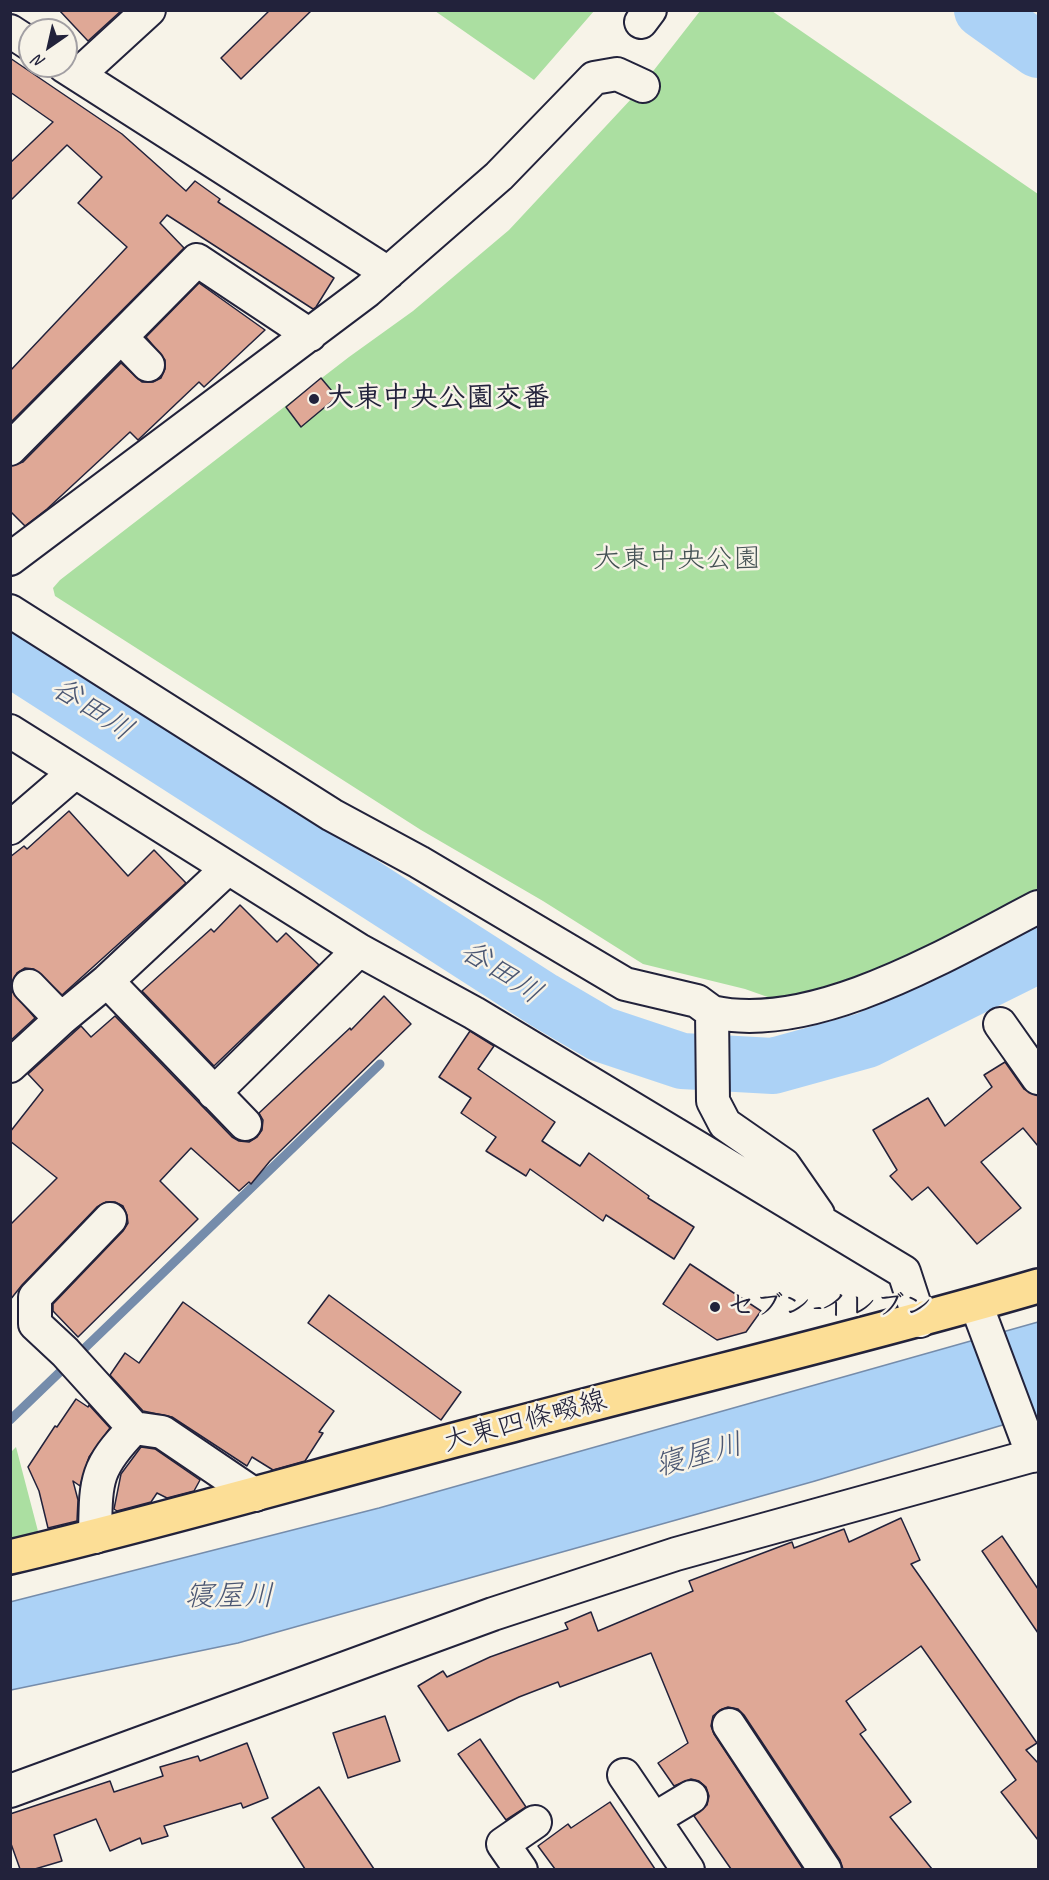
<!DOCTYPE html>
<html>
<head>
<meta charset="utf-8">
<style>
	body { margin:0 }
	#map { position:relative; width:1049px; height:1880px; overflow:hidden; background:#f7f3e8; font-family:Caveat,sans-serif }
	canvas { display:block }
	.frame { position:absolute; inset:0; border:12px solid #22223b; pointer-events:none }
	.north { position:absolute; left:18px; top:18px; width:60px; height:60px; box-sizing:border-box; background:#f7f3e8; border:2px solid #a29fa3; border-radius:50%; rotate:214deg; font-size:16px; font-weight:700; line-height:24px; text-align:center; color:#22223b }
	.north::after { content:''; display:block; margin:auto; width:21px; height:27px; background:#22223b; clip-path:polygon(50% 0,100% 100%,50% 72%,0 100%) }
</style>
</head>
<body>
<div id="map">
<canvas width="1049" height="1880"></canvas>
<div class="frame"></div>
<div class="north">N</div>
</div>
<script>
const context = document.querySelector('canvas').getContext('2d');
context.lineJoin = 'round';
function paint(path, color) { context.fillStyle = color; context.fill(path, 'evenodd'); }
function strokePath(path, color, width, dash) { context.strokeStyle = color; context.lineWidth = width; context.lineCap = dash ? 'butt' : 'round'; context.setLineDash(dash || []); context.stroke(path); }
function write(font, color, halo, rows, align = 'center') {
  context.font = font + ' Caveat,"Klee One",sans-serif'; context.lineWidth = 5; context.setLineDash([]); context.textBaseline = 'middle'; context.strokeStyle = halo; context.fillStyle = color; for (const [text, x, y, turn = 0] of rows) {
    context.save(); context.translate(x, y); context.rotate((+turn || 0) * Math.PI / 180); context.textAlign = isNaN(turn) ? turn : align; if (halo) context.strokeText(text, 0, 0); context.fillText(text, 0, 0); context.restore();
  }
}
paint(new Path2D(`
	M435,11H594L534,80Z
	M700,11H772L1038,194V894L848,986L779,1001L745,989L643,964L543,901L421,830L55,596L53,588L60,580L349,357L413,311L509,230L633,97Z
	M16,1447L39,1535L11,1542V1452Z`), '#abdfa1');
const water = new Path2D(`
	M1038,1322V1417L1006,1424L815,1481L238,1643L11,1690L10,1602L379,1508Z`);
paint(water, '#acd2f6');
strokePath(water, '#758cab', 1.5);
strokePath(new Path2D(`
	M10,1420L380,1064`), '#758cab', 9);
strokePath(new Path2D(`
	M982,10L1038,50
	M10,658L543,1000L601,1034L682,1061L773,1066L867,1040L1038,955`), '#acd2f6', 56);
const building = new Path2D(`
	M59,10H122L88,41Z
	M270,10H312L241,79L221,58Z
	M10,58L122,134L186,191L195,181L220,199L218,202L334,278L316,307L313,309L167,215L160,223L184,248L10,423V371L127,247L78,203L102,177L67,145L10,201V163L53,122L10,92Z
	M199,283L265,330L204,387L199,382L138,440L130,432L47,509L25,526L10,511V466L23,462L121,363L142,382H153L161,378L165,369V360L146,337Z
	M321,378L337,397L301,427L286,407Z
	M69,811L128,876L154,850L186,883L62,995L34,969L25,968L17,973L12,982V991L35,1018L10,1041V857L24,846L27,849Z
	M240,905L277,942L286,933L319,965L214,1066L142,991L211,929L214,932Z
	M384,996L411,1024L270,1161L251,1184L249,1182L239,1191L191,1148L160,1181L198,1219L78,1337L53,1311V1304L123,1231L128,1223L127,1215L123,1206L115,1202H106L97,1207L22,1285L10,1300V1225L57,1178L10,1141V1132L43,1090L28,1074L81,1026L91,1037L115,1016L232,1137L239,1141L249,1142L257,1137L262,1130L263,1120L259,1113L350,1028L351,1030Z
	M470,1031L494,1046L478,1069L555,1122L542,1141L580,1166L589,1153L649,1196L648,1198L694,1227L674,1259L606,1215L603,1221L530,1169L526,1176L486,1151L496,1137L461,1113L471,1098L439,1077Z
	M1005,1062L1024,1089L1038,1096V1146L1023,1128L981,1162L1021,1208L977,1244L928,1187L912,1200L890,1176L897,1170L873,1130L928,1098L945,1126L992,1087L984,1075Z
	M690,1264L761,1311L746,1332L717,1340L663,1304Z
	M329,1295L461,1392L441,1420L308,1323Z
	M183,1302L334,1411L319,1432L323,1433L305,1461L273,1470L252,1457L247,1466L172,1417L143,1411L110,1375L125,1353L139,1363Z
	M76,1399L88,1407L89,1405L110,1428L89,1457L80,1486L73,1481L78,1500L77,1521L48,1528L39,1491L28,1467L55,1426L57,1427Z
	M141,1447L155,1449L200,1480L194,1491L167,1498L157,1493L151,1502L117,1511L114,1509L121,1474Z
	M901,1518L920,1560L911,1564L1037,1743L1026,1750L1038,1763V1840L1001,1792L1016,1780L921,1646L846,1701L866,1730L860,1734L911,1802L890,1817L932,1869H843L840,1860L744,1715L738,1709L728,1707L720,1710L713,1716L711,1726L714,1734L803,1869H731L694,1816L707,1805L709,1796L706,1787L699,1781L691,1779L674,1786L658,1763L688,1743L651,1653L560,1687L558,1682L519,1697L448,1731L418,1686L443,1671L447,1677L490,1657L568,1629L565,1623L591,1612L598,1631L693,1591L689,1581L792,1542L794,1548L844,1529L849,1542Z
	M1002,1536L1038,1589V1633L982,1551Z
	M385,1716L400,1761L348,1778L333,1733Z
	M480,1739L526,1807L506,1820L458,1754Z
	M247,1743L268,1798L243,1808L241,1803L164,1826L168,1836L142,1844L140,1838L110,1851L96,1819L54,1835L62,1861L35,1869H20L10,1841V1814L110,1781L114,1792L163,1776L160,1767L198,1756L200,1761Z
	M319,1787L374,1869H305L272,1818Z
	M610,1802L655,1869H555L538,1846L568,1824L571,1828Z`);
paint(building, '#dfa896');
strokePath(building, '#22223b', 1.5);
const minor = new Path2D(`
	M641,22L650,10
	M10,31L30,44
	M64,66L388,273
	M78,75L149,10
	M121,337L148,365
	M10,449L197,260L310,335
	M10,559L367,291L499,176L594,78L617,74L643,86
	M10,611L332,815L419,862L625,984L697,1001L712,1012L713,1101L725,1124L784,1165L818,1214
	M10,731L359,950L474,1013L904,1272L920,1321
	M10,828L74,773
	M107,981L245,1124
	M29,986L61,1019
	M712,1012C814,1035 949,953 1038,907
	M1000,1024L1038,1078
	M10,1066L61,1019L107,981L228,868
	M214,1093L359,950
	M110,1219L35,1297V1324L65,1352L134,1428
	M976,1304L1033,1456
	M95,1537C96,1481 94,1469 134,1428L162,1432L255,1495
	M729,1725L825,1870
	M624,1775L688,1870
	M10,1791L493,1614L676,1554L1038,1454
	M656,1818L691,1797
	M521,1870L503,1844L535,1822`);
const major = new Path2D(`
	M10,1557C179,1517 344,1468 512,1425C687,1378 864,1337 1038,1286`);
strokePath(minor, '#22223b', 36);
strokePath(major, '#22223b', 38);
strokePath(minor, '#f7f3e8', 32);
strokePath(major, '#fcde96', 33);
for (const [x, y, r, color] of [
	[314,399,6,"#22223b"],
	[715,1307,6,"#22223b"]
]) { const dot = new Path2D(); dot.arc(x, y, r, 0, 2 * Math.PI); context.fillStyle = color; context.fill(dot); strokePath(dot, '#f7f3e8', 2); }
write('bold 28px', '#22223b', '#f7f3e8', [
	["大東中央公園交番",326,399],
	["セブン-イレブン",727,1307]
], 'left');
write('28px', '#445154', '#f7f3e8', [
	["大東中央公園",677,560]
]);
write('28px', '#22223b', '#f7f3e8', [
	["大東四條畷線",525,1422,-15]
]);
write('italic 30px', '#4b5773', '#f7f3e8', [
	["谷田川",92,710,33],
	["谷田川",501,973,33],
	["寝屋川",699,1456,-15],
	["寝屋川",229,1597]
]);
</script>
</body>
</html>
